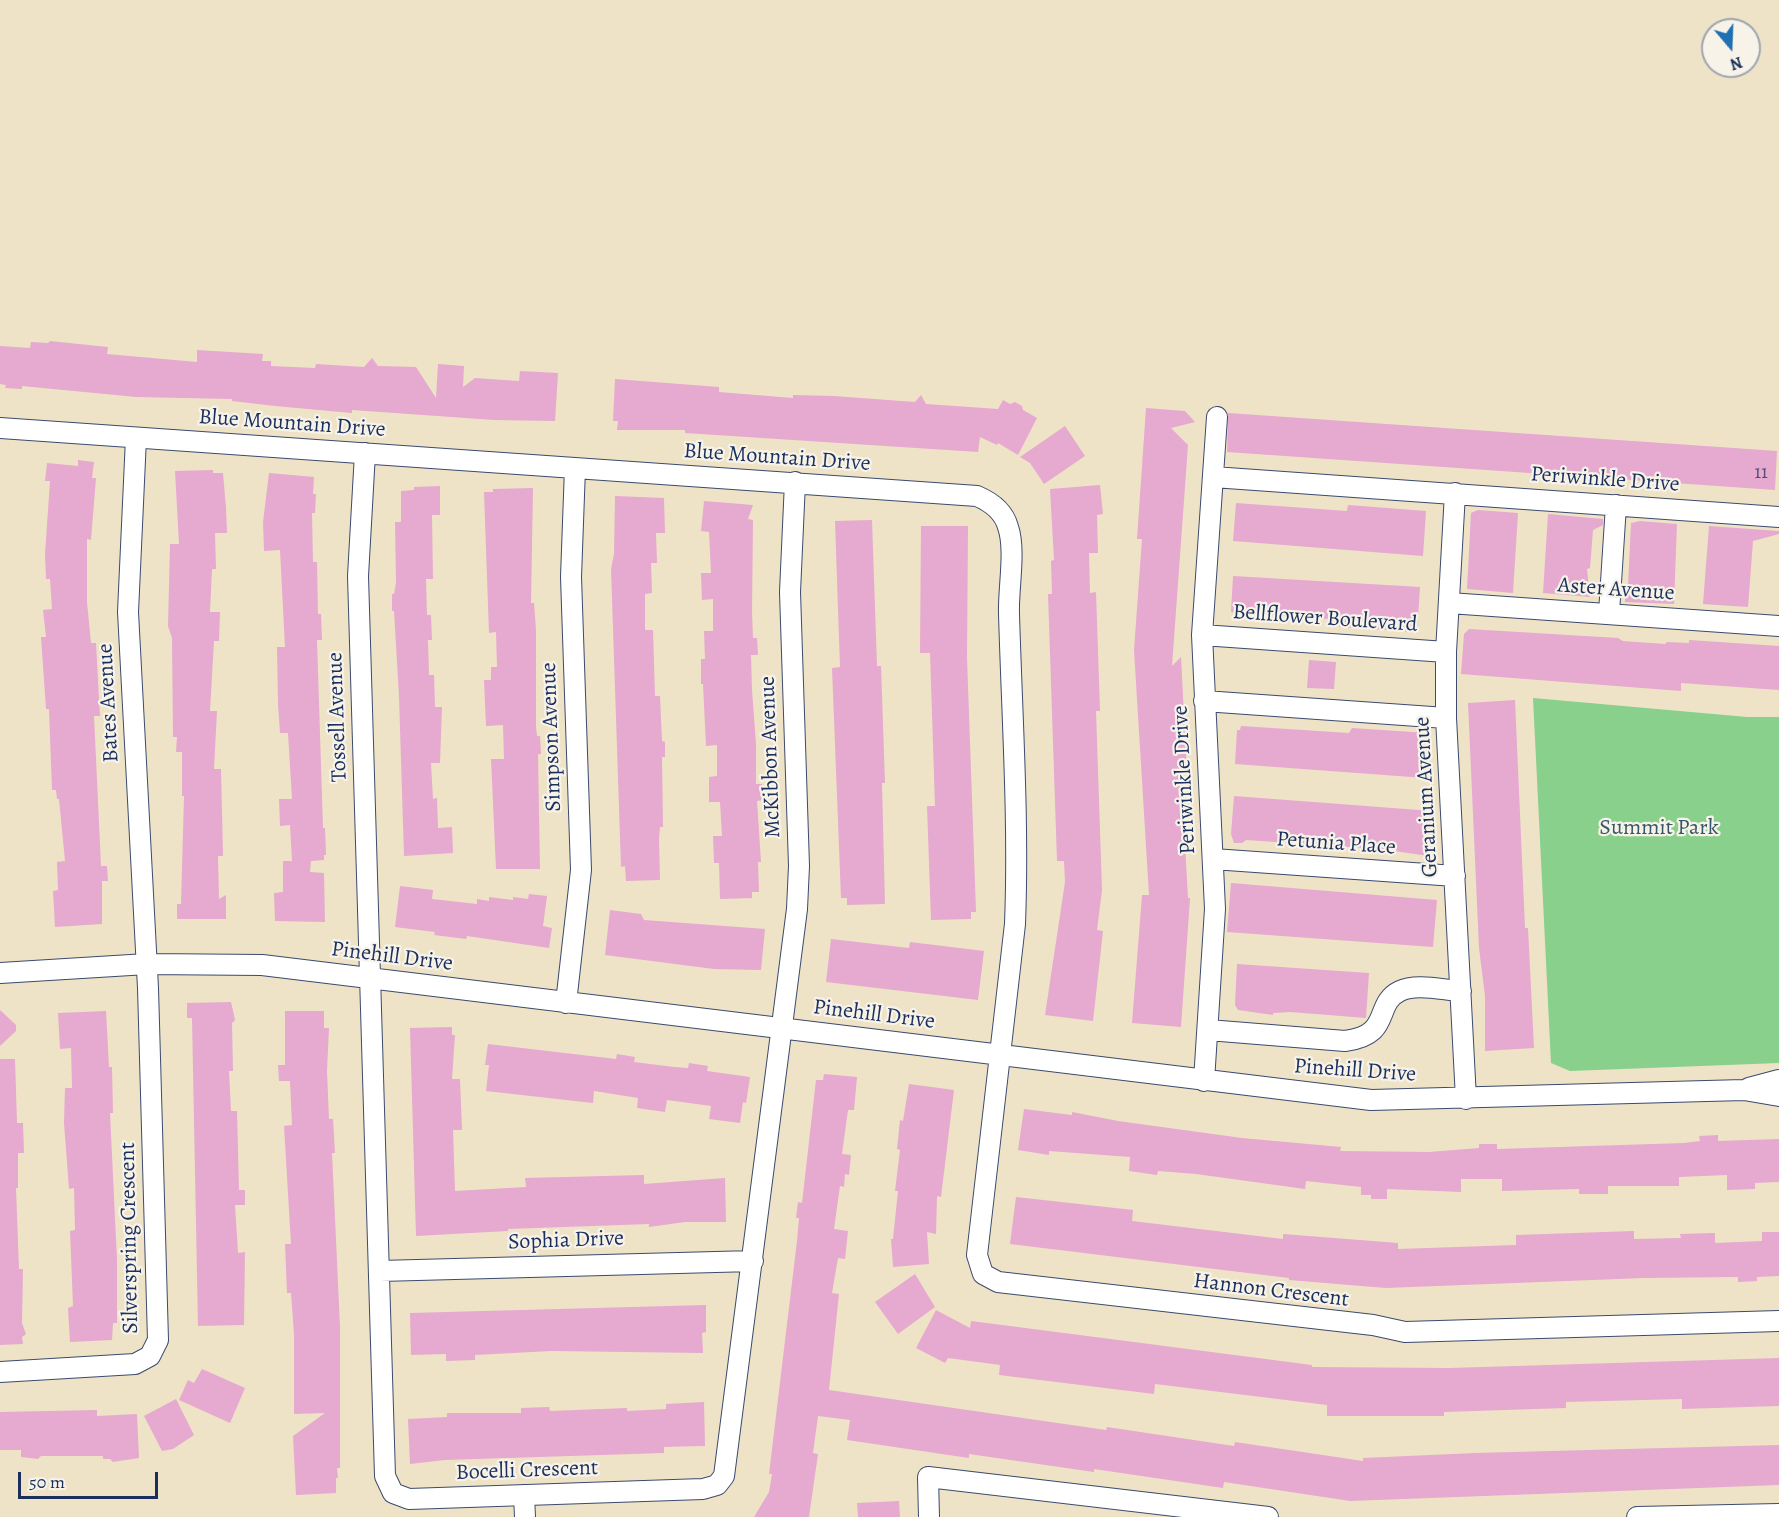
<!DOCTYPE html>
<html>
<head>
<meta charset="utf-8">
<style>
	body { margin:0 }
	#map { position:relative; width:1779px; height:1517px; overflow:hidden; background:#eee3c6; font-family:Alegreya,serif }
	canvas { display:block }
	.north { position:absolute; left:1701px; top:18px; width:60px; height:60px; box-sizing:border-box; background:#f7f3e8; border:2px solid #9fa5b1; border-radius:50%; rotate:161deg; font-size:16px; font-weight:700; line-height:24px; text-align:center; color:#1b2f5e }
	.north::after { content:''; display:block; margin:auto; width:21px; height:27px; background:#1f6fb2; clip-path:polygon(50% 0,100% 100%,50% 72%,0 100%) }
	.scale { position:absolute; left:18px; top:1472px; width:140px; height:27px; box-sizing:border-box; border:3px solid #1b2f5e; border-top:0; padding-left:8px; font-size:18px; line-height:21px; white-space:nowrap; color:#1b2f5e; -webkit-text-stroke:4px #f7f3e8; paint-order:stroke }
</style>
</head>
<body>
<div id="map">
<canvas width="1779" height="1517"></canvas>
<div class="north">N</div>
<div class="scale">50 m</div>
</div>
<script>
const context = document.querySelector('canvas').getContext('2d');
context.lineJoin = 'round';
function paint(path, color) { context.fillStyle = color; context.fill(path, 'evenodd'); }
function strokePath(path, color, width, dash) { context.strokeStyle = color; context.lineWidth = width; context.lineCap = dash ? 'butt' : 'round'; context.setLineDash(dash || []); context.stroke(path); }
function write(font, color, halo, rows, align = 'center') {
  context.font = font + ' Alegreya,serif'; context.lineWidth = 4.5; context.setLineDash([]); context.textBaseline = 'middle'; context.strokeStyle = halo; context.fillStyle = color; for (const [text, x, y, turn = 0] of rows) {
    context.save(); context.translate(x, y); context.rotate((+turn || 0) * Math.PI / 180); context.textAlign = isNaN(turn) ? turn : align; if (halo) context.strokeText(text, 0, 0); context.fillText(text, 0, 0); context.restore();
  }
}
paint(new Path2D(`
	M1533,698L1747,717H1779V1063L1570,1071L1551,1063Z`), '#88d08b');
paint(new Path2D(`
	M50,341L108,347L107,354L197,362V350L263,354L262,361H271V366L315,368L316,364L364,367L372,358L378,366L416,367L436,398L438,364L464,366L463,387L475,378L519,381L520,371L558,373L555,421L494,420L352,410V413L275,406L232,401V399L136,397L22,386V389L5,388L6,385L0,384V346L30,348L31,342L48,343Z
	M615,379L719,387V392L793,398V395L834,396L915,402L921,395L926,404L998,409L1003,400L1010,404L1015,402L1022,406L1023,410L1037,418L1018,455L998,443L997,445L980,437L978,452L685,433V430H617L618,421H613Z
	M1146,408L1185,411L1195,422L1171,428L1188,445L1172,666L1181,657L1187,774H1181L1188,898H1190L1181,1027L1132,1023L1142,895H1149L1134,650L1142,539H1137Z
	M1228,413L1777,451L1775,490L1227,452Z
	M1065,426L1085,456L1044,484L1030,463L1020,457Z
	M78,460L94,462L92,478H96L91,540L87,539V602L91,643H96L99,699L100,716H94L101,866H107L108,881H102V924L55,927L53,891L58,890L57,862L65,861L59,799H57L56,790H52L49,709H46L41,637H46L43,610L52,609L50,579H46L45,554L50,481H45L47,463L78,466Z
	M213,470V473H223L226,508L227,533H215L216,569H212L210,612H220L219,641H214L210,711H217L214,769H221L223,856H218L219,899L226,895V919H177V904H181L184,796H182V752H176L177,737H173L172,638L168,626L170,544H179L175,471Z
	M269,473L314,477L313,494H316L315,513H312L313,562H317L318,614H321L322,640H317L323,828H325L326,855H324V860L311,861L310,872L324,873L325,922L275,921L274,893L283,892V861H292L290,825L280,826L279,799H292L288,733H280L278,704L277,647H285L280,550L264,551L263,522Z
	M1100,485L1103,514L1097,515L1098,553H1089L1090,593L1096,592L1100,711H1096L1102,890L1097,930L1103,931L1093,1021L1045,1015L1065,882L1064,861H1057L1048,594H1052L1051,561L1054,560L1050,489Z
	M440,486V515H432L433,579H426L427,615H431L432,640H428L429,675H434L435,707H442L440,763H431L433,799L437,798L438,828L452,827L453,853L404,856L399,696L394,611H392V594H394L396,583L395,522H401V491L414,490V487Z
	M533,488L531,603H534L536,630V727L537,736H540L541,754H538L540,869H496L491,759H504L503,725L486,726L484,680H491V667H497L496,632L489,633L484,492H493V489Z
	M615,496L664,498L665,533H656L657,563H651L652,593L645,594V630H653L655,696H660L662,741L665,742V757H662L663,827H660L659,839L660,880L626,881L625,866L621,867L611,569L614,554Z
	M704,501L753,505L748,519L753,520L752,612L753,638H757L758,655H751L752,690L756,744V784H762L763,800L757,801L761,862H758L759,892H752V898L720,899L719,863H714L713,836H722L720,802H709V777L717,776V745L706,746L703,684H701V659H705L704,631H713V599L702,600L701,573H711L709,532L701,531Z
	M1236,503L1347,511L1348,505L1426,511L1423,556L1233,541Z
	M1478,510L1518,513L1513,593L1467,589L1471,513Z
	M1548,514L1603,519V525L1593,530L1590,568L1587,569L1590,597L1543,593Z
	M872,520L877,666H881L885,783H882L885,904L847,905V898H841L832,668L840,667L835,521Z
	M1640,521L1677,524L1674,604L1625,602V586H1628L1631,523Z
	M921,526H968L967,658L976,912H971V919L931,920L927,806H935L930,653H920Z
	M1709,526L1779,531V534L1753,541L1748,607L1703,604Z
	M1233,576L1420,587L1417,633L1406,632L1392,616L1388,630L1339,627L1340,620L1231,612Z
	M1469,629L1618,638L1623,641L1665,644L1667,642L1689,643V640L1779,646V690L1681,683V691L1461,674L1464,634Z
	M1309,660L1336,662L1334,689L1307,688Z
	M1515,700L1525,928H1528L1534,1048L1485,1051V996L1479,948L1468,703Z
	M1241,726L1349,733L1352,728L1428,733L1425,778L1235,764L1237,730H1240Z
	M1234,796L1432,811L1429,856L1380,849L1246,840L1242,843H1234L1231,834Z
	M1231,883L1437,900L1433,947L1227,932Z
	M400,886L433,890L432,899L477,904V899L489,901V897L513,900V897L528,899L529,894L547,896L543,926L552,928L549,948L467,936L466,939L434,935L435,932L395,927Z
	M610,910L641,914L644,920L765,929L761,970L714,969L605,955Z
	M831,939L909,948L910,942L984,951L978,1000L826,982Z
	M1237,964L1369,973L1366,1018L1290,1012L1273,1013V1015L1238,1010L1235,1005Z
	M231,1002L235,1020L232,1023L233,1071H229L231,1111H237L239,1190H245V1205H235L238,1253L245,1252L244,1325L198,1326L192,1018H187V1003Z
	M0,1010L16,1025V1031L0,1046Z
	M106,1011L109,1067H112L113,1113H110L117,1260V1323H113L112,1340L70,1342L68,1308L73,1306L70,1231L75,1230L74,1188L69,1189L64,1123L65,1088H72L71,1048L60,1049L58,1013Z
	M285,1011H324V1028H329L327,1071L329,1119H333L335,1153H332L340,1327V1468H337L338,1478H336V1493L296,1495L293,1436L325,1413L294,1414V1334L291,1293H287L285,1244H291L284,1126L292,1125L290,1081H279L278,1065H285Z
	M452,1027V1035H455L452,1079H460L462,1130H453L455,1191L526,1187L525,1178L644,1175V1184L725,1178L726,1222H685L649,1227V1224L508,1229V1231L416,1236L410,1028Z
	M488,1044L616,1059L617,1054L635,1057L634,1062L674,1067L688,1068L689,1063L708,1066L707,1071L750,1077L746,1103L743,1102L740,1123L709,1119L711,1106L667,1100L665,1112L637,1108L638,1098L594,1091L593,1103L486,1091L489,1065H485Z
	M0,1059H15L17,1123H23L24,1153H18V1188H16L19,1269H23L22,1323L26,1334L22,1337L23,1344L0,1345Z
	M824,1074L857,1077L854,1110H848L842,1154L851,1155L849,1175L845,1174L844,1187L840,1186L834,1229L848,1231L845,1259L838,1258L832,1293L839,1294L829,1390L1106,1430L1107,1427L1234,1446L1235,1442L1363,1461V1458L1475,1453L1779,1445V1485L1350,1501L1224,1482L1223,1488L1094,1469V1472L969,1454V1458L847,1440L850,1420L818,1416L813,1453L818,1454L809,1517H754L769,1492L772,1474H769L797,1241L799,1218H796L798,1202L802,1203L816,1080H823Z
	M909,1084L954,1090L941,1197L937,1196L936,1234L927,1232L929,1264L893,1267L891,1239H893L898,1191H895L900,1150L897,1149L900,1120L903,1121Z
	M1024,1109L1072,1115V1112L1118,1121L1242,1138L1341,1147L1340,1151L1429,1152L1479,1148V1144H1497V1149L1684,1143L1700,1141L1699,1136L1718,1135V1141L1779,1139V1182L1755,1183V1189L1727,1190V1175L1679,1177V1186H1608V1194H1579V1189L1502,1191V1179H1461V1192L1387,1189V1199H1371V1195H1361V1187L1306,1181L1305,1189L1196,1174L1158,1171L1157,1175L1129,1171L1130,1157L1049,1151V1155L1018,1150Z
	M1016,1197L1133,1210L1132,1221L1283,1239V1234L1398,1243V1249L1516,1245V1235L1634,1231V1239L1681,1238L1680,1234L1715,1233V1243L1762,1241V1232H1779V1276L1757,1277V1281L1738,1282V1277L1644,1278L1386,1288L1289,1280V1278L1010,1244Z
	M915,1274L935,1307L898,1334L875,1302Z
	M706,1305V1332L702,1333L703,1353L551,1351L475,1355V1360L446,1361V1354L411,1355L410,1313Z
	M936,1310L970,1328L971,1321L1312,1365V1367L1449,1368L1779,1358V1406L1682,1409V1399L1566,1402V1408L1444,1412V1416H1327V1405L1155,1384L1154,1394L999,1375L1000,1365L948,1358L945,1363L916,1348Z
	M202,1369L245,1388L230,1423L179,1400L188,1380L194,1383Z
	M176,1399L194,1435L173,1449L162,1451L144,1416Z
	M704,1402L705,1446L664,1447V1453L445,1460L410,1464L408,1419L447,1417V1413H521V1408L549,1407L550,1411L627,1408V1411L666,1409V1404Z
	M97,1410V1416L137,1414L139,1458L113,1462L110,1459H103V1456H41L38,1459L21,1457V1450H0V1412Z
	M899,1501L900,1517H858L857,1503Z`), '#e6a9cf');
const minor = new Path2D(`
	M0,428L977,496C991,502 1004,512 1008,527C1016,550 1008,589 1009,614C1012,717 1019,821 1015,924L977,1255L983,1274L998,1282L1373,1325L1405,1332L1779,1321
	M365,453L358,576L385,1476L393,1493L409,1499L703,1489L717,1485L724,1476L797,909L799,866L790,592L795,482
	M1213,477L1779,517
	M1455,493L1446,652V718L1466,1099
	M1449,603L1779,626
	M1609,613L1616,505
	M1202,635L1446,652
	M1204,701L1446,718
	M1213,859L1455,876
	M0,973L147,964L262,965L1371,1100L1744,1090L1779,1096
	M566,1003L581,870L571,577L575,468
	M1208,1030L1345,1041C1393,1035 1373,1004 1400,991C1416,983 1443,990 1461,991
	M1204,1081L1215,909L1202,635L1217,417
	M1749,1088L1779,1080
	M380,1271L753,1261
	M0,1372L135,1364L150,1356L158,1340L148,988L128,612L136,438
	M524,1495L525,1517
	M929,1517L928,1477L1268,1517
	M1637,1517L1779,1514`);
strokePath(minor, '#3b4a6e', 22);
strokePath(minor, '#fff', 20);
write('20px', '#4e4e7a', null, [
	["11",1761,473]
]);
write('22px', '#1b2f5e', '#f7f3e8', [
	["Blue Mountain Drive",292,424,4],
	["Blue Mountain Drive",777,458,4],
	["Periwinkle Drive",1605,480,4],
	["Aster Avenue",1616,590,4],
	["Bellflower Boulevard",1325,619,4],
	["Bates Avenue",109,703,-93],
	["Tossell Avenue",338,717,-92],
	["Simpson Avenue",552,737,-92],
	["McKibbon Avenue",771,757,-92],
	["Periwinkle Drive",1185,780,-93],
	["Geranium Avenue",1427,797,-93],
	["Petunia Place",1336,844,4],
	["Pinehill Drive",392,957,7],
	["Pinehill Drive",874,1015,7],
	["Pinehill Drive",1355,1071,4],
	["Silverspring Crescent",130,1238,-91],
	["Sophia Drive",566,1241,-2],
	["Hannon Crescent",1271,1291,7],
	["Bocelli Crescent",527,1471,-2]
]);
write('22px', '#365769', '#f7f3e8', [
	["Summit Park",1659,829]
]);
</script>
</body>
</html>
